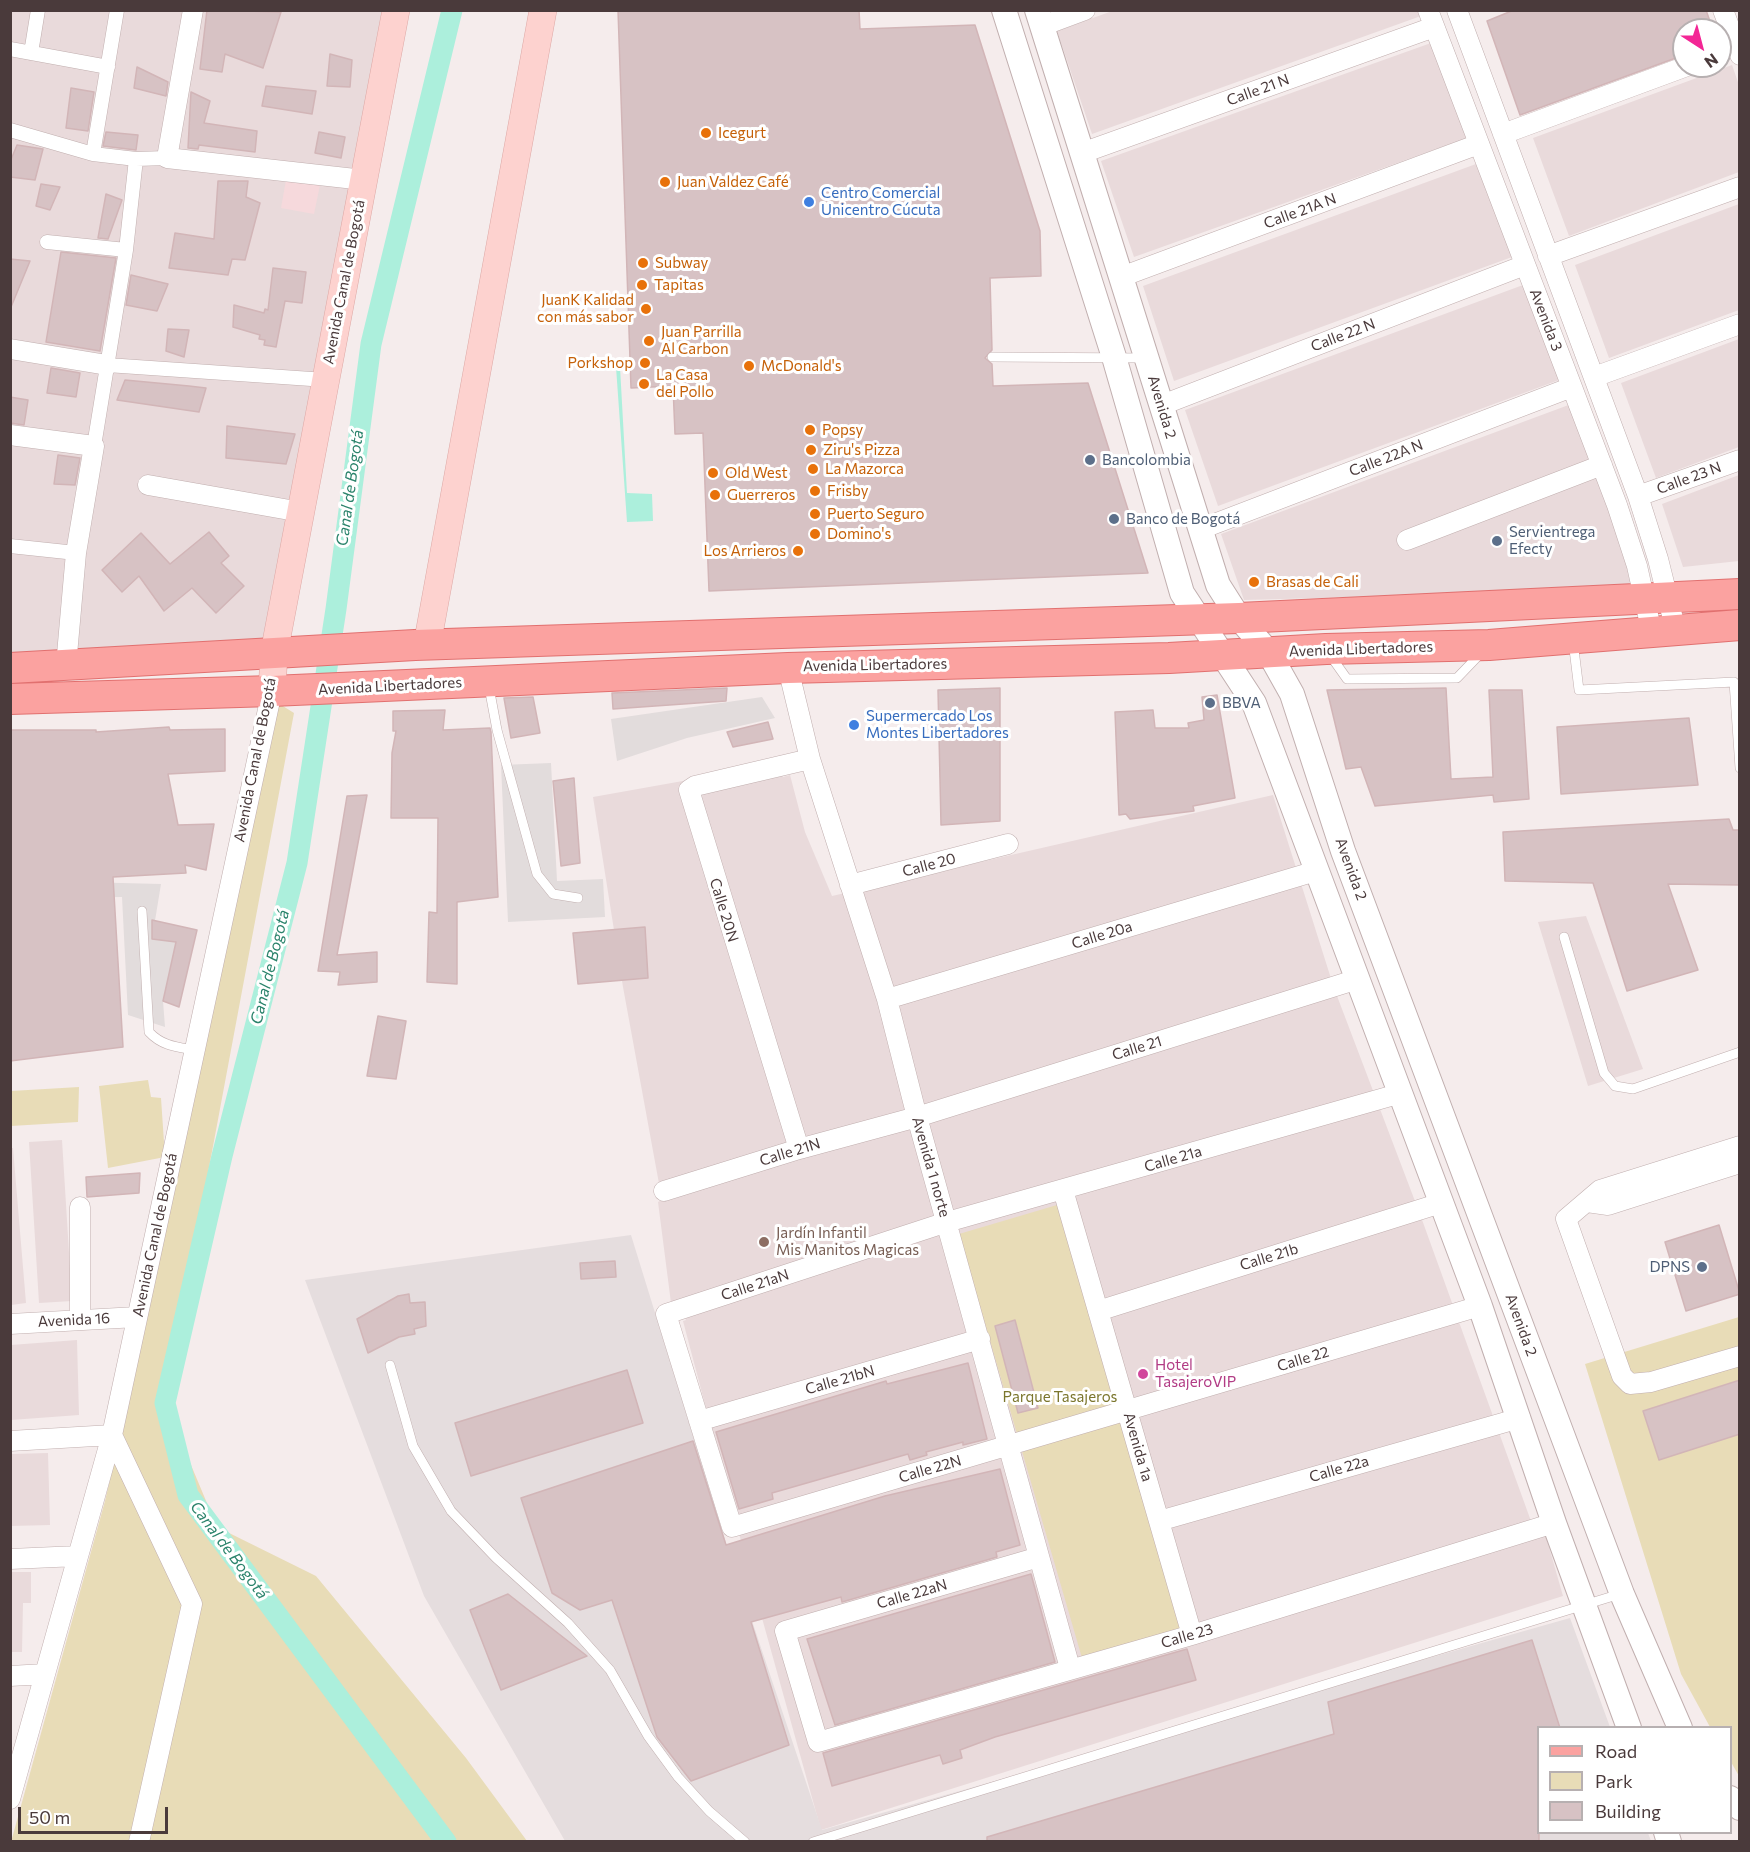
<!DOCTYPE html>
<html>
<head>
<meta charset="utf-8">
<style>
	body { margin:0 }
	#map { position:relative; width:1750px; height:1852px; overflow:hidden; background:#f5ecec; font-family:Commissioner,sans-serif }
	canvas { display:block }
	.frame { position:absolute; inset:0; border:12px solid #4a3a3b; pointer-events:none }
	.legend { position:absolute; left:1537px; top:1726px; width:195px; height:108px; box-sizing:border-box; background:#fff; border:2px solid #b7b0b1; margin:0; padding:8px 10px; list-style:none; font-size:18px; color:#4a3a3b }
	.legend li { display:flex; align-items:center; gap:12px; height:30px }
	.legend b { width:30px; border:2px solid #b7b0b1 }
	.north { position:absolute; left:1672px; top:18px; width:60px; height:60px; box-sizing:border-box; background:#fff; border:2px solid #b7b0b1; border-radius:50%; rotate:144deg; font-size:16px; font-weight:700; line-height:24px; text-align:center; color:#4a3a3b }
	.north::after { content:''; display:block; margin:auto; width:21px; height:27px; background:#f32695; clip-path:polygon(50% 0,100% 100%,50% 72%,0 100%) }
	.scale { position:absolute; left:18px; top:1807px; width:150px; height:27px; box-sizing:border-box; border:3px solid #4a3a3b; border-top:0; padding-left:8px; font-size:18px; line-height:21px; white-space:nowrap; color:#4a3a3b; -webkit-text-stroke:4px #fff; paint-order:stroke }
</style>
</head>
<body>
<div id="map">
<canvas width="1750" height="1852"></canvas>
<div class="frame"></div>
<ul class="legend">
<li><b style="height:8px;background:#fba2a0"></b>Road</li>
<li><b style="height:16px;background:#e8dcb7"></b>Park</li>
<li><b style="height:16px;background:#d7c2c4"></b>Building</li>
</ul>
<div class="north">N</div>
<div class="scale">50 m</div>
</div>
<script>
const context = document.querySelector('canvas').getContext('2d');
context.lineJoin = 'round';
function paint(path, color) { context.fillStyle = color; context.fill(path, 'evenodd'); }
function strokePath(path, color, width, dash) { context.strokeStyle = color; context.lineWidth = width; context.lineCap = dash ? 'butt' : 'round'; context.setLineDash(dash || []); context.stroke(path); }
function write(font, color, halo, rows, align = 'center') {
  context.font = font + ' Commissioner,sans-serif'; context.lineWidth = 6; context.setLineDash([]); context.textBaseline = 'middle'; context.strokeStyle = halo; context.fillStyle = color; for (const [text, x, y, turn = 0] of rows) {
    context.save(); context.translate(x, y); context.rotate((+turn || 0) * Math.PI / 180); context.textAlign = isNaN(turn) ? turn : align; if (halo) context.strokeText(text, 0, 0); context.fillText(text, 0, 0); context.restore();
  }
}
paint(new Path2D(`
	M1115,10H1419L1421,16L1092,134L1057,31Z
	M10,11H382L270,648L11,657Z
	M1431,43L1467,138L1134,257L1101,161Z
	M1732,65L1739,85V172L1569,236L1533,138Z
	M1476,164L1512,257L1174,381L1143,286Z
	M1739,204V310L1609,358L1575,265Z
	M1523,285L1559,380L1218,506L1185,410Z
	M1739,339V447L1656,478L1621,383Z
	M1574,403L1635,569L1627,590L1244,600L1221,534Z
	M1739,475V561L1683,567L1662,504Z
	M778,764L783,777L790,775L805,832L832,896L1273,795L1334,988L1421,1217L1536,1535L1545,1533L1563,1596L821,1830L750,1575L683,1321L686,1320L681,1301L671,1303L658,1202L662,1200L623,987L593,797Z
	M1586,916L1643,1069L1588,1086L1538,922Z
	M62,1140L72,1301L39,1303L29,1142Z
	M11,1148H13L26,1303L11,1305Z
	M77,1340L79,1415L11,1420V1345Z
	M48,1453L50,1525L11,1526V1454Z
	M10,1572H31V1603H23L22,1652H11Z`), '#e9dadb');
paint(new Path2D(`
	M286,180L320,185L314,214L281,208Z`), '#f6d9dc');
paint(new Path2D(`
	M631,1235L728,1549L822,1830L1570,1618L1610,1727L1538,1728V1832L1648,1833L1651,1841H565L424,1596L305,1280Z`), '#e5ddde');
paint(new Path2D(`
	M278,703L294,713L165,1403L217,1527L316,1576L466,1758L527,1841L11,1842L105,1501L125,1415Z
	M148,1080L151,1097L161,1098L165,1157L108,1168L99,1086Z
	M79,1087L78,1122L11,1126V1091Z
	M1057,1205L1181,1629L1082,1658L959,1234Z
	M1739,1317V1776L1731,1762L1730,1728L1710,1727L1681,1674L1585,1364Z`), '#e8dcb7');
paint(new Path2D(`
	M762,697L775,718L687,738L617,761L611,719Z
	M551,763L557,881L603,879L605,917L508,922L501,765Z
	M42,881L161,884L152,939L176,942L163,1001L165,1027L128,1015L122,897L23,898Z`), '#e2dcdc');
paint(new Path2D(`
	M616,367H620L627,493L652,494L653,521L627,522Z`), '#acefdc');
strokePath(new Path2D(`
	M446,1842L188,1495L165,1403L222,1156L297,863L336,609L371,344L452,10`), '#acefdc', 21);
const building = new Path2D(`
	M207,10L281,12L263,68L225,54L222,72L200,69Z
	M618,10H859L860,29L975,25L1040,231L1041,276L990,278L992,350L985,358L992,364L993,386L1088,383L1148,573L709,591L703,433L675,434L673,386L631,388Z
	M1514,10H1706L1713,30H1684V55L1520,115L1487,21Z
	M330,54L352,60L350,87L327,86Z
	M137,67L168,82L166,96L134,88Z
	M266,86L316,91L312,114L262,106Z
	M71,88L94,92L88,131L66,128Z
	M191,92L210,101L204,123L257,131L255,152L199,145L198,149L188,148Z
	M106,132L138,135L136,150L103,146Z
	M319,132L345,137L341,158L315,153Z
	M17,145L43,149L35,180L10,177V162Z
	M218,181H248L246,197L260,203L245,260L232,259L228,275L169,268L175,233L214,239Z
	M41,184L60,187L50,210L36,206Z
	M106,194L122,200L108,239L98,238Z
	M61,252L116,258L100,351L46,342Z
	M10,259L30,261L11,307H10Z
	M273,268L306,272L302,303L285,301L276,347L264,345L265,340L259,339L260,335L233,327L234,305L264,313L265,309L268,310Z
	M131,275L168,284L157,311L126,305Z
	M168,329L189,330L184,357L166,351Z
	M51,368L80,373L76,397L47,393Z
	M125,380L189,386L206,388L199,412L117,400Z
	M10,397L28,400L24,425L10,423Z
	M227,426L295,434L286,464L226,458Z
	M58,455L80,458L75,485L54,484Z
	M209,532L229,556L221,563L244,586L216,613L192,588L164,611L139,576L122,592L102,570L141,533L170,564Z
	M727,688L726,701L613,709L612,693Z
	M1000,688V821L941,825L938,690Z
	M1446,688L1451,779L1493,777L1489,690H1522L1529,799L1494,802L1493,795L1375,806L1361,767L1346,769L1327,690Z
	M1217,695L1235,798L1193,806L1194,811L1130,819L1126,814L1119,815L1115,712L1153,710L1155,728H1189L1188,723L1204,720L1202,697Z
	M533,697L540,733L511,738L504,698Z
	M445,710L443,730L490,728L491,732L498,897L457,902V984L427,982L429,912L437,913L438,818H391L392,753L396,731H393V711Z
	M1689,718L1698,785L1561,794L1557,727Z
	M768,722L773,739L733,747L727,732Z
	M169,727L170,730L225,729V771L168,774L178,825L214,824L206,870L185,865L186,873L113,877L123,1047L10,1061V730H96V732Z
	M574,778L580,863L561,866L553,781Z
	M367,795L337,955L377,952V982L338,985L340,972L318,971L347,796Z
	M1729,819L1733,830H1740V885L1668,884L1698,970L1627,991L1593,883L1505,881L1503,832Z
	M152,920L197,930L179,1007L163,1001L176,942L152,939Z
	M645,927L648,978L578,984L573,933Z
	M378,1016L406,1021L396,1079L367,1076Z
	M140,1173L139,1193L87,1197L86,1177Z
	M1719,1225L1740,1294L1686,1311L1665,1242Z
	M615,1261L616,1277L581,1279L580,1263Z
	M409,1294L410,1303L425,1302L426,1326L414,1329L415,1334L399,1337L368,1353L357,1319L398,1296Z
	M1015,1320L1038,1408L1018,1413L995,1326Z
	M968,1363L987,1439L963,1445V1442L926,1452L927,1455L910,1460L908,1454L859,1468L772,1493L773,1499L739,1509L716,1432L886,1381L887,1384Z
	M627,1370L643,1423L471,1476L455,1423Z
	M1740,1380V1434L1659,1460L1643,1411Z
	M693,1441L726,1545L885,1496L1000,1469L1020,1545L996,1552L997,1557L842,1602L841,1597L751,1622L789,1745L691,1781L657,1737L612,1600L580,1610L552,1593L521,1498Z
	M1031,1574L1055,1662L835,1725L807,1639Z
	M508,1594L587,1656L501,1690L470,1610Z
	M1532,1640L1560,1728H1539V1842H987V1837L1334,1734L1328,1702Z
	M1187,1649L1196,1680L995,1737L960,1750L962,1758L943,1764L940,1755L832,1786L823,1753Z`);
paint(building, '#d7c2c4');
strokePath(building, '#d2b5b7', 1.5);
const service = new Path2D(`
	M992,357L1145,358
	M1573,641L1579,690L1734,682L1740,768
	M1330,655L1347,679L1457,678L1482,652
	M489,687L497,730L537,874L553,894L578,898
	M142,911L149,1032C162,1046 177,1047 194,1050
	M1564,937L1604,1073L1615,1086L1633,1089L1740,1052
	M390,1365L413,1446L451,1511L496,1558L568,1623L610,1670L648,1736L678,1777L709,1811L745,1842
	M813,1842L1620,1594`);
const pedestrian = new Path2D(`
	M117,10L93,154L136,159L167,158
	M10,49L108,67
	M31,53L38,10
	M10,130L93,154
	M47,242L126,250L94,446
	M126,250L136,159
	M107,365L326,380
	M10,546L76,553`);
const minor = new Path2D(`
	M193,10L167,158L364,180
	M1428,10L1617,505L1637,566L1652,633
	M1457,10L1638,496L1658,559L1676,631
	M1723,10L1740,55
	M1042,26L1085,10
	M1503,134L1687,66
	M1082,153L1434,27
	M1548,256L1740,187
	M1121,277L1479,144
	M10,349L107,365
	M1594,377L1740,324
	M1162,405L1525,265
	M10,435L94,446L76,553L66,666
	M148,485L301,512
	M1638,496L1740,460
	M1201,529L1572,387
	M1407,540L1602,465
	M788,668L810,759L887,999L917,1117L1070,1668
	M850,885L1008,844
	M887,999L1316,871
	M1398,1094L947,1222L666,1314L732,1527L1480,1306
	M1740,1146L1600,1190L1566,1219L1622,1376L1630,1384L1651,1382L1740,1356
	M799,1149L689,790L695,786L810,759
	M1063,1190L1192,1635
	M664,1191L799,1149L917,1117L1358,979
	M1587,1202L1608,1205L1740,1163
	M1098,1311L1441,1203
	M80,1320V1207
	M10,1324L137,1317
	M699,1421L980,1339
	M112,1435L192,1604L139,1842
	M10,1441L112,1435
	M1159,1521L1520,1418
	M1039,1557L785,1631L818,1742L1192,1635L1554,1523
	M10,1559L78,1556
	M10,1676L45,1674
	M10,1799L112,1435L272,691`);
const tertiary = new Path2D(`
	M1004,10L1114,357L1182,593L1254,703L1480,1306L1554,1523L1629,1728
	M1037,10L1218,585L1239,618L1269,653L1292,694L1343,851L1562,1434L1622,1594L1680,1728
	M1730,1798L1740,1808
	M1666,1832L1669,1842`);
const secondary = new Path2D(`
	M427,645L543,10
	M272,691L274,653L396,10`);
const primary = new Path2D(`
	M10,668L415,645L1239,618L1740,594
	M10,699L272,691L788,668L1169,658L1326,649L1489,645L1740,625`);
strokePath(service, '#c1afaf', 10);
strokePath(pedestrian, '#c1afaf', 15);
strokePath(minor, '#c1afaf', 21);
strokePath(tertiary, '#c1afaf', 26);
strokePath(secondary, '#dca7a4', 28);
strokePath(primary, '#e1706f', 32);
strokePath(service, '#fff', 9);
strokePath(pedestrian, '#fff', 14);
strokePath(minor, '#fff', 20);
strokePath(tertiary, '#fff', 24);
strokePath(secondary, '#fdd2cf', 27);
strokePath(primary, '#fba2a0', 30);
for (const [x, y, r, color] of [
	[706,133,6,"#e8710a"],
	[665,182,6,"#e8710a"],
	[809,202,6,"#3f7fe0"],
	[643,263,6,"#e8710a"],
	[642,285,6,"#e8710a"],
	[646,309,6,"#e8710a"],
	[649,341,6,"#e8710a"],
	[645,363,6,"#e8710a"],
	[749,366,6,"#e8710a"],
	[644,384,6,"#e8710a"],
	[810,430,6,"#e8710a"],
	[811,450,6,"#e8710a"],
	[1090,460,6,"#5c6f8a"],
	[813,469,6,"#e8710a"],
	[713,473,6,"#e8710a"],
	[815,491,6,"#e8710a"],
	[715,495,6,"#e8710a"],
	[815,514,6,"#e8710a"],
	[1114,519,6,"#5c6f8a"],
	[815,534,6,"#e8710a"],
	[1497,541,6,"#5c6f8a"],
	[798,551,6,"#e8710a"],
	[1254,582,6,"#e8710a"],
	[1210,703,6,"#5c6f8a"],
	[854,725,6,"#3f7fe0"],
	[764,1242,6,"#8d6e63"],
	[1702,1267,6,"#5c6f8a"],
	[1143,1374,6,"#d1479c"]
]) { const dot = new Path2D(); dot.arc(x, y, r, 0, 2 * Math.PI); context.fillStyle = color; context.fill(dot); strokePath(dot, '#fff', 2); }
write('15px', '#4a3a3b', '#fff', [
	["Calle 21 N",1258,90,-20],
	["Calle 21A N",1300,211,-20],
	["Avenida Canal de Bogotá",344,282,-79],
	["Avenida 3",1546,320,69],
	["Calle 22 N",1343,335,-21],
	["Avenida 2",1162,407,73],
	["Calle 22A N",1386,458,-21],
	["Calle 23 N",1689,478,-20],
	["Avenida Libertadores",1361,649,-2],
	["Avenida Libertadores",875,665,-1],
	["Avenida Libertadores",390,686,-3],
	["Avenida Canal de Bogotá",255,760,-79],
	["Calle 20",929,865,-15],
	["Avenida 2",1351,869,70],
	["Calle 20N",724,910,73],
	["Calle 20a",1102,935,-17],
	["Calle 21",1137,1048,-17],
	["Calle 21N",790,1152,-17],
	["Calle 21a",1173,1159,-16],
	["Avenida 1 norte",931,1167,74],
	["Avenida Canal de Bogotá",155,1235,-78],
	["Calle 21b",1269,1257,-17],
	["Calle 21aN",755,1285,-18],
	["Avenida 16",74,1320,-3],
	["Avenida 2",1521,1325,70],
	["Calle 22",1303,1359,-17],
	["Calle 21bN",840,1380,-16],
	["Avenida 1a",1138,1447,74],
	["Calle 22N",930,1469,-16],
	["Calle 22a",1339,1469,-16],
	["Calle 22aN",912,1594,-16],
	["Calle 23",1187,1636,-16]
]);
write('15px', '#c56008', '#fff', [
	["Icegurt",718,133],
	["Juan Valdez Café",677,182],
	["Subway",655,263],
	["Tapitas",654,285],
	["JuanK Kalidad",634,300,"right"],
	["con más sabor",634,317,"right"],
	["Juan Parrilla",661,332],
	["Al Carbon",661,349],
	["Porkshop",633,363,"right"],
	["McDonald's",761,366],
	["La Casa",656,375],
	["del Pollo",656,392],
	["Popsy",822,430],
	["Ziru's Pizza",823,450],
	["La Mazorca",825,469],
	["Old West",725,473],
	["Frisby",827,491],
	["Guerreros",727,495],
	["Puerto Seguro",827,514],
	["Domino's",827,534],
	["Los Arrieros",786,551,"right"],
	["Brasas de Cali",1266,582]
], 'left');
write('15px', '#366cbe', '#fff', [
	["Centro Comercial",821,193],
	["Unicentro Cúcuta",821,210],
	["Supermercado Los",866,716],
	["Montes Libertadores",866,733]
], 'left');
write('15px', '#4e5e75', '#fff', [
	["Bancolombia",1102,460],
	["Banco de Bogotá",1126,519],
	["Servientrega",1509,532],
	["Efecty",1509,549],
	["BBVA",1222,703],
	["DPNS",1690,1267,"right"]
], 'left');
write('15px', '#785e54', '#fff', [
	["Jardín Infantil",776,1233],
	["Mis Manitos Magicas",776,1250]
], 'left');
write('15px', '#b23c85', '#fff', [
	["Hotel",1155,1365],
	["TasajeroVIP",1155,1382]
], 'left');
write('15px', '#7b762d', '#fff', [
	["Parque Tasajeros",1060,1397]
]);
write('italic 16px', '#2a836b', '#fff', [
	["Canal de Bogotá",350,488,-82],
	["Canal de Bogotá",270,967,-76],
	["Canal de Bogotá",229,1550,53]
]);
</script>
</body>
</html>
